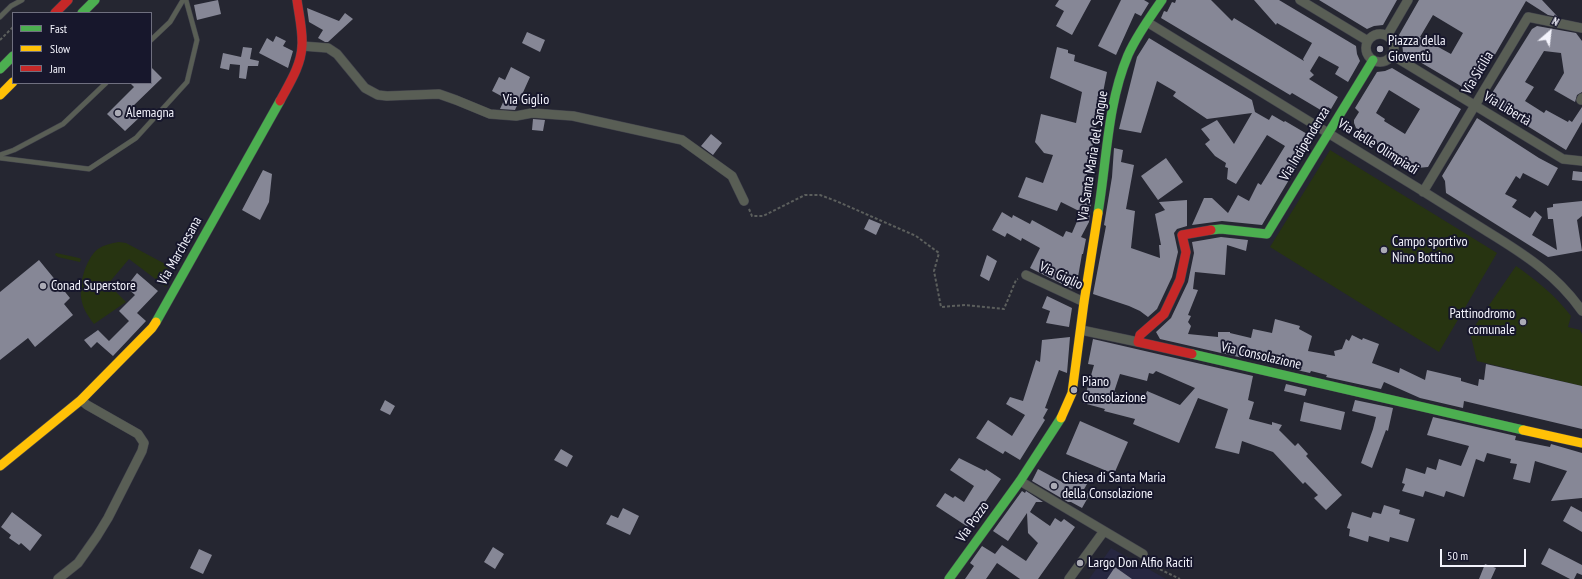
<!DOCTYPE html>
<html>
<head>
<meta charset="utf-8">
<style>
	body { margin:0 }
	#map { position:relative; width:1582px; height:579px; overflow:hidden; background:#252631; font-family:"PT Sans Narrow",sans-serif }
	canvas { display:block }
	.legend { position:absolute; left:12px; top:12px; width:140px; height:72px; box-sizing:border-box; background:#17172c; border:1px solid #6f6f7f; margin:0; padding:5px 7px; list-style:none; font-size:12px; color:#f3f3fc }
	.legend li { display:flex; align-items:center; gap:8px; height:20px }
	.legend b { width:20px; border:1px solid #6f6f7f }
	.north { position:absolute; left:1530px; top:12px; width:40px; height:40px; -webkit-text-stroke:3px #17172c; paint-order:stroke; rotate:28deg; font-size:11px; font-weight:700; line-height:16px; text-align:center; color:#f3f3fc }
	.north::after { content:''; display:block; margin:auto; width:14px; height:18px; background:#f3f3fc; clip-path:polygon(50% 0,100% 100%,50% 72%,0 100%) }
	.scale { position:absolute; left:1440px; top:549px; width:86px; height:18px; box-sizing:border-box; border:2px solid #f3f3fc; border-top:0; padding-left:5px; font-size:12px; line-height:14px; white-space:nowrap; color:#f3f3fc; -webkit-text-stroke:3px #17172c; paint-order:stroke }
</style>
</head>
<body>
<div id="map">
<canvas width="1582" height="579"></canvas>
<ul class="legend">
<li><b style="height:5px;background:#4caf50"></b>Fast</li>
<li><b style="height:5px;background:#ffc107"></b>Slow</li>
<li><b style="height:5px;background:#c62828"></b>Jam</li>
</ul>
<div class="north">N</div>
<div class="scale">50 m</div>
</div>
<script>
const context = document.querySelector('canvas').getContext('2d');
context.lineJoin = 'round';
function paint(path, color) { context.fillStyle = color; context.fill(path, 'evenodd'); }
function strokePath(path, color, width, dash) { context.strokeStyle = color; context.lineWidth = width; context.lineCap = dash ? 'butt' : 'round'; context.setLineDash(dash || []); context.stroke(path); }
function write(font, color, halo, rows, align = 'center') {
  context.font = font + ' "PT Sans Narrow",sans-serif'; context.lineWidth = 4; context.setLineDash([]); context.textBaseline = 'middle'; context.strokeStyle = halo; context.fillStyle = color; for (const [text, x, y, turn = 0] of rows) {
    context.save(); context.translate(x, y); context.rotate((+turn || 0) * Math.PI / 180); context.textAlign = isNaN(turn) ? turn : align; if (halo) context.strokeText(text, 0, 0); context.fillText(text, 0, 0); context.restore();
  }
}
paint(new Path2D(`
	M1111,548L1166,579H1089Z`), '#272741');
paint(new Path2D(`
	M1330,150L1497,253L1439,352L1270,247Z
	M119,242L126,243L167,265L172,277L166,287L129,259L108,284L126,302L94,324C89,317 84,311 82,302C78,287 85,259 98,249C104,245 111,243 119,242Z
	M56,253L79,258L81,259L80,262L58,257L55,255Z
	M1516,266C1536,280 1556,296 1571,316L1568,327L1580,330L1582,334V386L1477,361L1470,333Z`), '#273411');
paint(new Path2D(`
	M218,0L221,14L197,20L194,5Z
	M1059,0H1091L1072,35L1056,26L1064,11L1055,6Z
	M1121,0H1144L1149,3L1141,16L1135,13L1116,55L1098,46Z
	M1176,0H1211L1232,21L1234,18L1304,61L1303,59L1312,43L1277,23L1276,25L1254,0H1279L1356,46L1357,54L1360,61L1348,82L1335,74L1339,67L1319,56L1310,71L1314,75L1309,79L1338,97L1331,109L1328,107L1324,112L1292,93L1290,95L1161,18L1164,11L1167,12L1172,2L1175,3Z
	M1319,0H1397L1383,25L1374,26L1367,29Z
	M1419,0H1542L1558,17L1548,15L1526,1L1493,58L1491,57L1471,92L1403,52L1402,43L1399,35ZM1433,15L1463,33L1451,54L1420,37Z
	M307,8L339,21L345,13L353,19L328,42H325L318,38L323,30L309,22Z
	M1537,26L1576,33L1582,41V92L1577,95L1575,102L1554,90L1564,73L1561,53L1544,51L1525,82L1534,87L1525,101L1544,113L1546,110L1568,122L1569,120L1572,122L1582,107V122L1566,150L1487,101L1532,29Z
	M527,32L545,40L540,52L522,43Z
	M276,36L286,41L283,46L293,51L288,68L259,53L267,38L273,42Z
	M1149,38L1252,100L1255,112L1269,120L1272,115L1284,122L1285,121L1314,138L1262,225L1222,221L1192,225L1204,198H1212L1228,213L1238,195L1249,201L1258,183L1261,185L1285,146L1267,135L1236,184L1227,179L1228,168L1225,167L1226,163L1215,156L1205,144L1210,140L1201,129L1217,120L1234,144L1252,113L1207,119L1173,96L1176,92L1157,81L1141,133L1119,129L1137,57Z
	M243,47L252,48L250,59L259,61L258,66H248L246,79L239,78L240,65L230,64L229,70L220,68L223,53L241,57Z
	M1057,47L1068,50V53L1075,55L1074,61L1107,72L1087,175H1088L1086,202L1091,204L1089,222L1081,237L1086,239L1083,254H1082L1078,277L1072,289L1030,268L1040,248L1022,238L1021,241L1007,233L1005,237L992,230L1002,212L1012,218L1013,215L1030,224L1032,220L1063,237L1066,231L1072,233L1081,212L1061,202L1057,211L1018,197L1026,177L1043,183L1053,155L1044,153L1035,142L1041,114L1076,123L1082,92L1050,78Z
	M151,67L162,78L131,108L140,117L125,131L107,114L134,87L130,83H151Z
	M511,67L530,77L515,110L500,109L505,98L492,91L499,77L505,80Z
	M1392,68L1461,109L1428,167L1417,168L1412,171L1391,158L1393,154L1372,141V139L1356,128L1354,123V120L1359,112L1355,108L1377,72L1385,71ZM1389,90L1420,109L1405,134L1384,121L1385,119L1376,113Z
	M1477,118L1539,158L1558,168L1548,186L1523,173L1520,179L1516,176L1505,194L1517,200L1512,207L1530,218L1535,211L1542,217L1532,235L1557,250L1553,219H1548L1547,208L1553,207V204L1582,201V216L1577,220L1582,251L1548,257L1446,193L1445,181L1442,176Z
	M533,119L545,120L543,131L532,130Z
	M711,134L722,143L713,155L701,146Z
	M1114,148L1123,150L1121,162L1134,165L1126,209L1135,211L1131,248L1160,258L1159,245H1161L1155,214L1165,210L1159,202L1187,200V226L1177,229L1174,233L1178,252L1172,277L1157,309L1148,317L1140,311L1129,306L1093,294L1106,226L1104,225L1112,177Z
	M1166,158L1183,182L1158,200L1141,176Z
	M263,170L272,174L269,202L260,220L242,210Z
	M1573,171L1582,172V181L1572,180Z
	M869,219L881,224L876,235L864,229Z
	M1221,237L1248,240L1246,251L1227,245L1225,275L1195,272L1193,289L1198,290L1188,315L1191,316L1188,322L1191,326L1188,334L1218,337V332H1230V333L1251,338L1253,329L1272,333L1275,319L1300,326L1299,329L1312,336L1308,351L1335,356L1334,351L1342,349L1346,339L1349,341L1352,335L1362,340L1363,338L1379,344L1372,363L1399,373L1400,368L1425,380L1427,370L1461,378V381L1478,386L1479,379L1484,380L1486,364L1582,386V429L1464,401L1463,408L1420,398L1384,382L1381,389L1326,377L1327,375L1311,371L1310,373L1262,362V359L1244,355L1243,358L1160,339L1156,332L1171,318L1188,282L1194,253L1192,242Z
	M987,255L997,261L989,281L980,276Z
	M39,260L70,298L64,304L73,315L35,347L28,338L0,360V292Z
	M137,273L158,291L137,313L146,321L113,356L97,342L91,348L84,340L98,330L109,341L129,321L119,311L135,295L126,287Z
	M1047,296L1072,308L1069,327L1046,323L1050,311L1042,308Z
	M1070,337L1067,373L1059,370L1045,408L1048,409L1043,418L1045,420L1020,460L1005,451L1003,454L976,438L988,420L1012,436L1025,415L1006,404L1010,397L1023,401L1036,360L1040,362L1042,340Z
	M1093,339L1253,376L1248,400L1254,402L1249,419L1272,425V422L1282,425L1279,430L1295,446L1298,443L1308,454L1306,456L1342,495L1326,510L1314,498L1318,495L1305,482L1303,484L1273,452L1242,441L1239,454L1215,448L1228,409L1198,398L1179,443L1133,424L1135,419L1104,411L1105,409L1083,403L1094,365L1088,364ZM1156,371L1195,388L1180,405L1147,391L1143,402L1114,392L1120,374L1147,381L1149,373L1153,374Z
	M1286,384L1307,389L1305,396L1284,391Z
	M385,400L395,406L390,415L380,410Z
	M1355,400L1393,408L1388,431L1386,430L1372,468L1361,463L1373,429L1376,417L1352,411Z
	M1304,402L1345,412L1341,430L1300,421Z
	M1433,417L1516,436L1515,440L1550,447L1551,444L1582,453V498L1551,501L1567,471L1535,461L1530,483L1513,479L1517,464L1510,463L1511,459L1487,453L1484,462L1476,459L1464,497L1446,491L1444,497L1425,491L1423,497L1402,491L1405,484L1402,483L1406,468L1425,474L1427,467L1436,470L1439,459L1461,466L1469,446L1427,435Z
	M1080,421L1128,442L1114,474L1066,454Z
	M561,449L573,456L567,467L554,460Z
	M959,458L985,471L986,469L1001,479L968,527L936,506L945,493L953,498L955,496L964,502L974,486L950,470Z
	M1038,469L1064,483L1069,474L1087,484L1083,491L1090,494L1082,508L1071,502H1068L1032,481Z
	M1022,491L1025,493L1026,491L1043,502H1036L1030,512L1050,526L1055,518L1061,522L1064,519L1075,527L1038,579H1020L997,563L986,579H965L974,566L970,563L982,546L995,554L1002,545L1026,561L1038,543L1028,533L1027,513L1008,541L993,531Z
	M1384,505L1400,510L1399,514L1415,519L1408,542L1390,537L1389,542L1369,536L1368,542L1349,536L1350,529L1347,528L1352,512L1371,518L1373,512L1381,514Z
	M1571,506L1582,512V532L1563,521Z
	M623,508L639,516L630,535L606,524L611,515L618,518Z
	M12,512L42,535L30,551L21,543L19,545L9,538L11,535L1,527Z
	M493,547L504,554L495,569L484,562Z
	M1549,548L1582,565V575L1577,573L1574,579H1570L1541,564Z
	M199,549L212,555L203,574L190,568Z
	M1485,564L1496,568L1491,579H1479Z
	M1115,567L1132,579H1107Z`), '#868796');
const lane = new Path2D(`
	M0,17L11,6L22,0
	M151,40L170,22L183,0
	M0,155L14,150L63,124L106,83
	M0,158L89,169L136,138L187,82L197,40L186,0`);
const street = new Path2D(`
	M1300,0L1368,41
	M1147,22C1238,78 1330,134 1421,190C1443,204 1466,218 1488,232C1524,254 1558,276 1582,311
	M1366 48a14 14 0 1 1 28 0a14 14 0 1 1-28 0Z
	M1387,36L1408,0
	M302,46L328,48L337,54L365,88L378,95L387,96L439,94L456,100L490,114L516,116L532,113L573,116L682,140L732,176L744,201
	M1392,55L1563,159L1582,161
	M1581,100L1582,98
	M1423,192L1528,17L1582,28
	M1026,275L1084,302
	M1081,330L1138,342
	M1020,481L1143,554
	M58,579L78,563L97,536L108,518L142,451L144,443L138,434L87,405L81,400
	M1069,579L1104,531`);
const fast = new Path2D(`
	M82,13L95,0
	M0,69L13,56
	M1098,213C1107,160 1107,105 1128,55C1137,35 1150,17 1162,0
	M1211,230L1221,229L1267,234L1373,60
	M156,322L280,101
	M1192,354L1523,430
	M949,579L1020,481L1061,418`);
const slow = new Path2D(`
	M0,95L13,82
	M1061,418L1072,393L1084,302L1098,213
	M1523,430L1582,443
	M0,466L81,400L152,328L156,322`);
const jam = new Path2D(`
	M55,13L68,0
	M280,101C289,84 301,66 302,46C303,31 299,15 297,0
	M1192,354L1138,342L1140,335L1164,314L1180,280L1186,252L1182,235L1211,230`);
strokePath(lane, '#43444d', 5.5);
strokePath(street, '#43444d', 10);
strokePath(fast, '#43444d', 10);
strokePath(slow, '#43444d', 10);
strokePath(jam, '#43444d', 10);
strokePath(new Path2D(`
	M0,40L13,27
	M749,209L752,216H763L805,195H820L836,201L916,236L939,253L934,271L941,307L965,305L1004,309L1016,280L1018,279
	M1148,561L1151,565L1180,579`), '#5c5f5d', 2, [3, 2]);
strokePath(lane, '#595e55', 4.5);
strokePath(street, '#595e55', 9);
strokePath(fast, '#4caf50', 9);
strokePath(slow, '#ffc107', 9);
strokePath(jam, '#c62828', 9);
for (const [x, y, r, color] of [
	[1380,49,4,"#ababb5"],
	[118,113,4,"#ababb5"],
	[1384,250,4,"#ababb5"],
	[43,286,4,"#ababb5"],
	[1523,322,4,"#ababb5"],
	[1074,390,4,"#ababb5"],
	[1054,486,4,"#ababb5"],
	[1080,563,4,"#ababb5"]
]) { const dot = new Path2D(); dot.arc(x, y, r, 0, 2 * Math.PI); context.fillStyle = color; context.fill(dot); strokePath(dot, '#17172c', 1.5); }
write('14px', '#f3f3fc', '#17172c', [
	["Piazza della",1388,41],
	["Gioventù",1388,57],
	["Alemagna",126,113],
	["Campo sportivo",1392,242],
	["Nino Bottino",1392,258],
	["Conad Superstore",51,286],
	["Pattinodromo",1515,314,"right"],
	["comunale",1515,330,"right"],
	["Piano",1082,382],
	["Consolazione",1082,398],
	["Chiesa di Santa Maria",1062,478],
	["della Consolazione",1062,494],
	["Largo Don Alfio Raciti",1088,563]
], 'left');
write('14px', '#f3f3fc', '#17172c', [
	["Via Sicilia",1478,73,-59],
	["Via Giglio",526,100],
	["Via Libertà",1507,109,31],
	["Via Indipendenza",1305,144,-59],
	["Via delle Olimpiadi",1378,147,32],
	["Via Santa Maria del Sangue",1093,156,-81],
	["Via Marchesana",180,251,-61],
	["Via Giglio",1061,276,25],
	["Via Consolazione",1261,356,13],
	["Via Pozzo",973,522,-55]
]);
</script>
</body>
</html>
